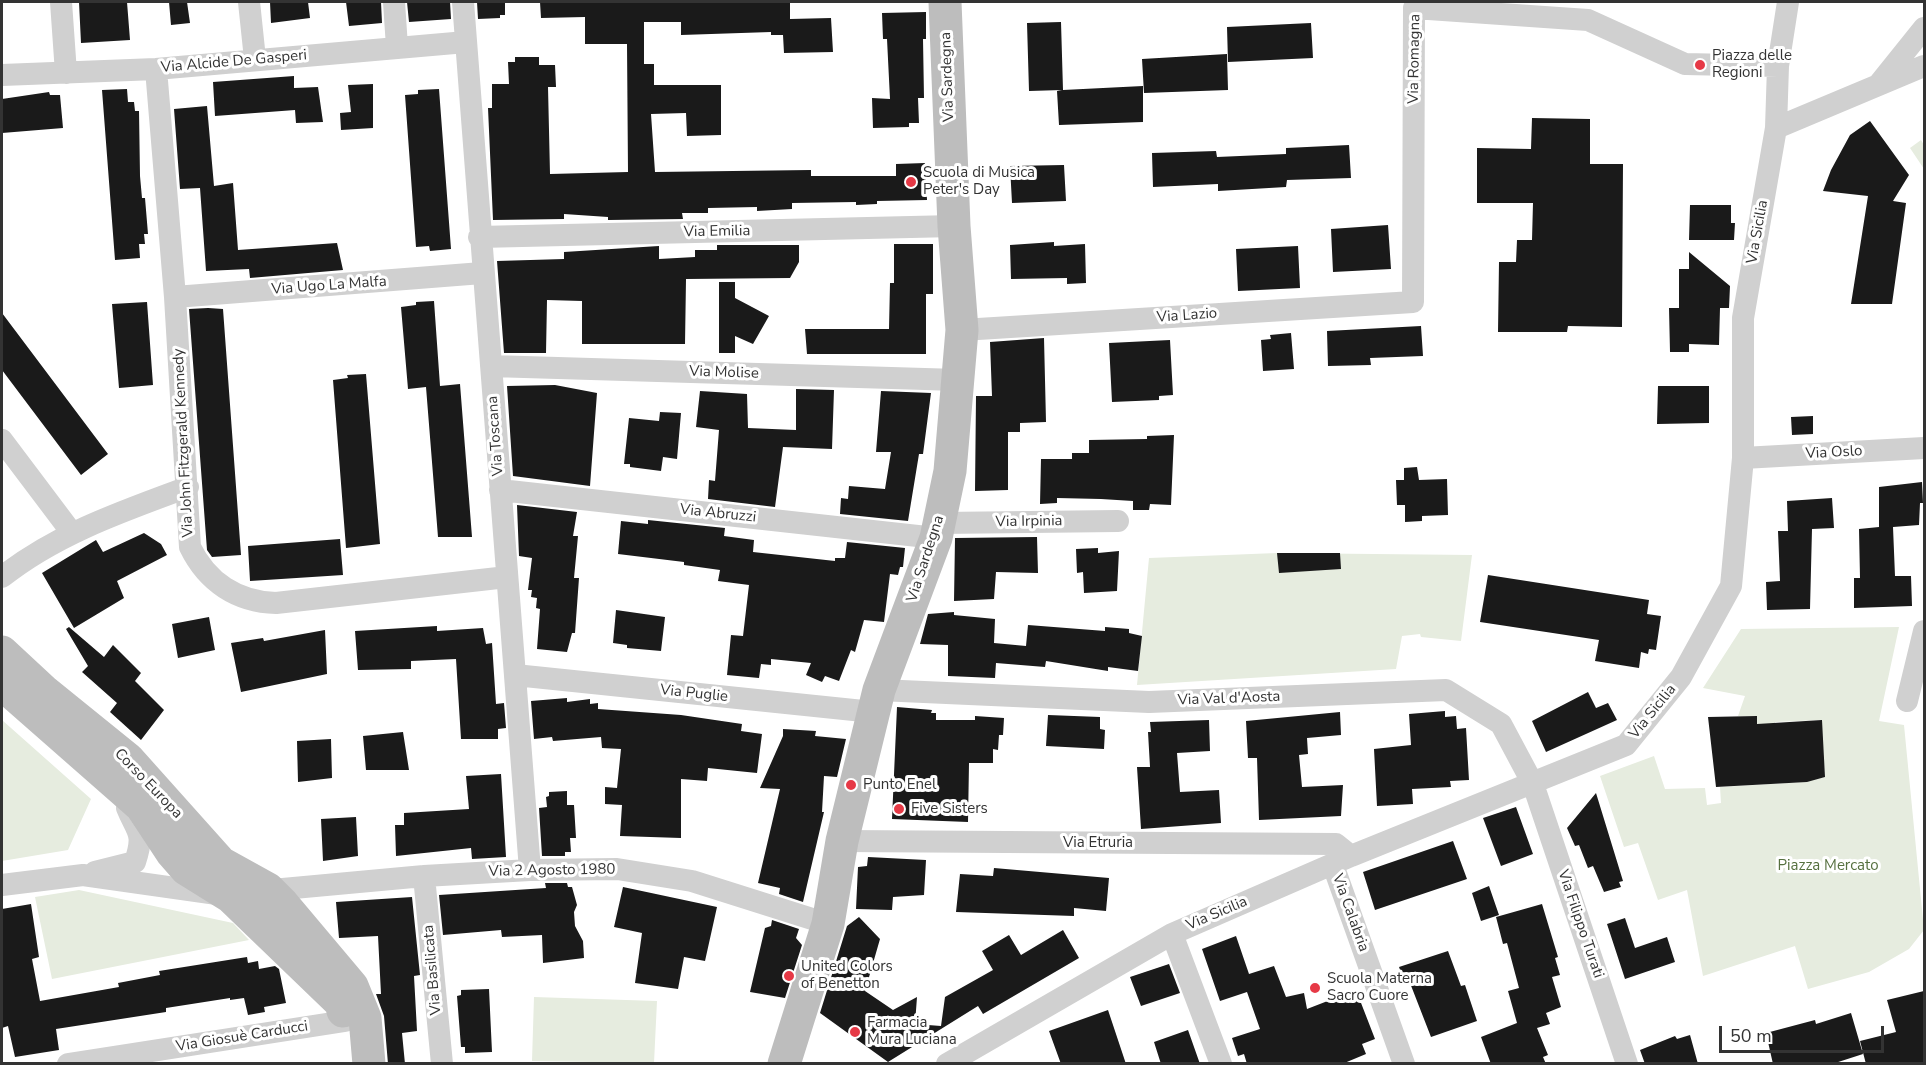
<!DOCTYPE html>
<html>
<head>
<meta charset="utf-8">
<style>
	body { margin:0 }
	#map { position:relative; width:1926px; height:1065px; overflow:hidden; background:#fff; font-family:"Nunito Sans",sans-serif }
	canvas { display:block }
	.frame { position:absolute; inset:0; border:3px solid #333; pointer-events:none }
	.scale { position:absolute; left:1719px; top:1026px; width:165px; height:27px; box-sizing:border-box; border:3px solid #333; border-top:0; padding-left:8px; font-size:18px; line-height:21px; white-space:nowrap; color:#333; -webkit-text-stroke:4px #fff; paint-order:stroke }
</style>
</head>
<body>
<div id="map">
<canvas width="1926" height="1065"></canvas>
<div class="frame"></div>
<div class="scale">50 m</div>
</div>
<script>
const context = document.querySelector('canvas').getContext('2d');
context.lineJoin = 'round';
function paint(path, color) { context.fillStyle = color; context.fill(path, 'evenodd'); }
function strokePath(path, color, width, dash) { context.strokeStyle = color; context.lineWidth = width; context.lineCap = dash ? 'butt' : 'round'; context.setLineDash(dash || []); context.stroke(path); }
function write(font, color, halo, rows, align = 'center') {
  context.font = font + ' "Nunito Sans",sans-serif'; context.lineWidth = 6; context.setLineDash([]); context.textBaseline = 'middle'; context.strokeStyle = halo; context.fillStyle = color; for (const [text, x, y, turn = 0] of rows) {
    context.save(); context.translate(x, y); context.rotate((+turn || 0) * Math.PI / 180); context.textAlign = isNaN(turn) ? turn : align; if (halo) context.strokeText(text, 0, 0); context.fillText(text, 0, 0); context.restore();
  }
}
paint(new Path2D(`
	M1921,140L1924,145V169L1910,148Z
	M1277,553L1472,555L1461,641L1421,637L1420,634L1402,636L1396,669L1137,685L1149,558Z
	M1899,627L1879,721L1904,725L1924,930L1909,949L1869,972L1808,989L1795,946L1703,976L1687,890L1658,900L1638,843L1624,847L1600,776L1654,756L1665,789L1705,788L1707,805L1721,803L1720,787L1804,782L1825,777L1821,720L1775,722V732L1758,733L1756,716H1738L1745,696L1703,688L1741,629Z
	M2,720L91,799L68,850L2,861Z
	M79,890L233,923L249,940L52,979L35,897Z
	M534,997L657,1001L654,1063L532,1061Z`), '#e6ecdf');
paint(new Path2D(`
	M79,2H127L130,40L81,43Z
	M169,2H187L190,23L171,25Z
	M270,2H308L310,18L271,23Z
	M346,2H381L382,23L349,26Z
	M407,2H450L451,19L409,22Z
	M477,2H505V15H500V18L478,19Z
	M540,2H790V19L831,18L833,52L784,53L783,35H771V32L681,35V22H644V64H654V85H721V135L687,136L686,113L651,114L655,172L811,170V176H896V164L925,163L927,200L877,201V204L856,205V202L792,203V209L757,211V207L708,208V213H682L683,219L608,220V217L564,214V219L493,220L488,108H492V84H509L508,62H515V57H539V65H555L556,87H548L550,174L628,172L627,44H585V17L541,18Z
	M926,12V39H923L924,98H918L919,123H909V127L873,128L872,98L890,99L887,39H883L882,13Z
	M1061,22L1063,90L1143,86V122L1059,125L1057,91L1062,90L1029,91L1027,23Z
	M1311,23L1313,58L1228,62L1227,27Z
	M1227,54L1228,90L1144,93L1142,59Z
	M294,76V88L318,87L323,122L296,123L295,110L215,116L213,82Z
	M373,84V128L341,130L340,113L351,112L348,85Z
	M127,89L128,102H134L135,111H139L140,176L142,198H145L148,234H144L145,244H139L140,258L115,260L102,90Z
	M439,89L451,249L430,251L429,246L416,247L405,95L418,94V90Z
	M49,92L50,95H60L63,128L2,133V99Z
	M207,106L214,186L233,183L238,250L337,243L343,270L250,278L249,269L206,271L200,188L180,189L174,109Z
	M1532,118L1590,119V164H1623L1622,327L1568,326L1567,332H1498L1499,262H1516L1517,240H1532L1533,203H1477V148L1531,149Z
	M1870,121L1909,175L1893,201L1906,203L1892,304H1851L1868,196L1823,191L1831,170L1850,135Z
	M1349,145L1351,178L1287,180L1286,187L1218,191V184L1153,187L1152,153L1216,151L1217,157L1286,154V148Z
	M1064,165L1066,201L1012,203L1010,166Z
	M1690,205H1731V223H1735L1734,240H1689Z
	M1388,225L1391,269L1333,272L1331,229Z
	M1054,242V246L1085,244L1086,283L1067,284V278L1011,279L1010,245Z
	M894,244H933V294H926V354H807L805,329H889L890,283H894Z
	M717,245H799V262L790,278L686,279L685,344H582V301L547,300L546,353H504L497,261L564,259V252L659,246V259L695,257V250H717Z
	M1298,246L1300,288L1238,291L1236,249Z
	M1689,252L1730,286L1729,308H1720L1719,345L1689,344V352H1670L1669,308H1679V269H1689Z
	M719,282H735V298L769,316L753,344L735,336V353H719Z
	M434,301L440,386L460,384L472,537H438L426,387L408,389L401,307L416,305V302Z
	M147,302L153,385L119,388L112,304Z
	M208,308L223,309L241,555L212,557L207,550L189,309Z
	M2,313L108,454L81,475L2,370Z
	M1421,326L1423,356L1370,358L1371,365L1328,366L1327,331Z
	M1291,333L1294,369L1263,371L1261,340L1271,339L1270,335Z
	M1044,338L1046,422L1020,423V432H1008V490L975,491L976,396H992L990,342Z
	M1170,340L1173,395L1159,396V400L1112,402L1109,343Z
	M366,374L380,544L346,548L333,380L348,378L347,375Z
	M555,385L597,393L590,486L513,476L507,386Z
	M1658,386H1709V423L1657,424Z
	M796,389L834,390L832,449L783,447L775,507L708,499L709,480L715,481L719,430L696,427L700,391L747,394L748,428L796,430Z
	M881,391L931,393L923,454H919L908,521L840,514L841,498L848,499L849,486L885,489L891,452H876Z
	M660,412L681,413L677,459L663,457L661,471L630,467V464H624L629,418L659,421Z
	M1813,416V434L1792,435L1791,417Z
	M1174,435L1171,505L1150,504L1149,510H1133V501L1101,499L1057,498V503L1040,504L1041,459H1072V453H1089V440L1147,439V436Z
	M1417,467L1419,480L1447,479L1448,515L1422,516V521L1405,522V505H1397L1396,480H1404V468Z
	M1922,482L1923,503H1920L1919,525L1893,527L1895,576H1911L1912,606L1854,608V578H1860L1859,529L1879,527V487Z
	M1832,498L1834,528L1812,529L1810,609L1767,610L1766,582L1780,581L1778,531H1788L1787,501Z
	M517,505L577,512L573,536H578L574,578H579L575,633H572L567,652L537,649L540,609L536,608L537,598L531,597L532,590H528L532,558L519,556Z
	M648,520L725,528L724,536L754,540L753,552L835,561V558H845L847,542L905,548L903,567H900L898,575L890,574L884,622L864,620L855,652L851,650L839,681L825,676L822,682L806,675L811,663L771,659V665L761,664L759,678L727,675L731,635L743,636L749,585L718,581L720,570L684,565V562L618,554L621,521L648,524Z
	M144,533L161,544L167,555L117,581L124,598L74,628L42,573L96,540L103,552Z
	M1037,537L1038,573L996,572L994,599L954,601L955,538Z
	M340,539L343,575L250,581L248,546Z
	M1098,548V553L1119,551L1117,591L1084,593L1083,572L1077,573L1076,549Z
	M1277,553H1340L1341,569L1279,573Z
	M1488,575L1649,600L1647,614L1661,616L1656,650L1649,649L1648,654L1641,652L1639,668L1595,661L1599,640L1480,622Z
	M616,610L665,617L661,651L627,648V645L613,643Z
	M954,612V615L995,619L994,643L1026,646L1028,625L1105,631V627L1129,629V633L1142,636L1138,671L1108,667V671L1046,661L1045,667L996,663L995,678L948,676V645L920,644L928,614Z
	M209,617L215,650L178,658L172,624Z
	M437,626V631L483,628L486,644L492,643L496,704L504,703L506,728L498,729V739H461L456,659L411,661V669L358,670L355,631Z
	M69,627L104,657L113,645L141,673L135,681L164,710L141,740L110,712L117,703L82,672L88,666L66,629Z
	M325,630L327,674L241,692L231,643L263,638L264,641Z
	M1588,692L1596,708L1608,703L1617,720L1546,752L1532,721Z
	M567,698V702L590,699V704L598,703V709L681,715L742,724L741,731L762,734L757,773L708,768L707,781L681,779V838L620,836L622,805L605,804V787L617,788L621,749L602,748L601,737L553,741L552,737L534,739L531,701Z
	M897,707L932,710L931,713H936V720H975V716L1004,718L1003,735H999L998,750L993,749V763H969L968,822L892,819Z
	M1445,711V717L1456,716L1457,729L1466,728L1469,780L1450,781L1451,787L1412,789L1413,804L1377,806L1374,749L1411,745L1409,714Z
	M1340,712L1341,735L1307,738L1308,754L1299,755L1302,787L1343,785L1341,816L1259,820L1257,758H1248L1246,721Z
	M1048,715L1100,717V729L1105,730L1104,749L1046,746Z
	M1757,716V724L1822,720L1825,777L1807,782L1716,787L1708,717Z
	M1209,720L1210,751L1177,753L1180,792L1219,790L1221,823L1141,829L1137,767H1150L1148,732H1151L1150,722Z
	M783,729L816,731L815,736L846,739L837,777L824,776L822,812H824L803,902L779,894L780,888L758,883L780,789L760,788L783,736Z
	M403,732L409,770H366L363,736Z
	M331,739L332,778L298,782L297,741Z
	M501,774L506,857L472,859L471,848L396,856L395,825H404V813L469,809L466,776Z
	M567,791V805H574L576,838H570L571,852H565V856H542L539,808L547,807L546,797L549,796V792Z
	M1596,793L1623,881L1619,882L1621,887L1604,892L1593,866L1588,868L1579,845L1575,846L1567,828Z
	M1516,807L1533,854L1501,866L1483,818Z
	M356,817L358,856L323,861L321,819Z
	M1453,841L1467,879L1375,910L1363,872Z
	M868,857L926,860L924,895L893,897L892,910L856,909L858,867L867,866Z
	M994,868L1109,878L1106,911L1074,908V916L956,912L960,874L993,876Z
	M545,883H567L568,887H572L577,905L574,912L575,926L583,941L584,958L543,963L542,935L502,937L501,930L443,935L439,895L546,888Z
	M1489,886L1499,915L1481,921L1472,893Z
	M623,887L717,907L705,961L684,957L678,989L635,983L642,933L614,927Z
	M412,897L420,975L414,976L417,1031L402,1033L405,1064H388L384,1016L376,994H381L378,936L339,938L336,902Z
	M31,904L39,957L32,959L40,1001L119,987L118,983L160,975L159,971L247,957L248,963L258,961L259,969L275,966L279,969L286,1003L264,1007L265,1012L248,1015L244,998L230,1000V998L166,1008V1012L56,1029L59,1050L15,1057L8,1026L2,1028V909Z
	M1542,904L1558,957L1555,958L1560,975L1552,977L1561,1007L1546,1013L1550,1024L1537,1028L1548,1055L1543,1057L1546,1064H1491L1481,1037L1517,1023L1508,991L1519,988L1507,943L1503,944L1496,917Z
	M859,917L880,939L865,991L893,1010L917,997L915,1024L941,1026L945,997L993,970L982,951L1009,935L1021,955L1063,930L1079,958L983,1014L978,1006L888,1062L820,1013L847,926Z
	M1625,918L1635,948L1667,937L1675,962L1625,979L1607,924Z
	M772,920L799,929L796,938L802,945L785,998L750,992L765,928L771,926Z
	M1236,936L1249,974L1274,966L1286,997L1304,993L1307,1009L1356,990L1375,1039L1362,1044L1366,1054L1342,1064H1247L1244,1054L1238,1056L1232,1038L1260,1029L1247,992L1220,1001L1202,949Z
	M1448,951L1461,986L1465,985L1477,1021L1431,1037L1410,983L1405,984L1399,967Z
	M1169,964L1180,993L1141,1006L1130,977Z
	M489,989L492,1052L465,1053V1047H461L457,996L461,995V990Z
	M1924,991V1064H1866L1860,1041L1896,1032L1887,1000Z
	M1108,1010L1126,1064H1061L1049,1031Z
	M1851,1013L1863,1054L1832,1064H1773L1766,1033L1815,1020L1816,1024Z
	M1188,1030L1200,1064H1161L1154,1042Z
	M1690,1035L1698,1064H1645L1640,1050L1675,1036L1677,1039Z`), '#1a1a1a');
strokePath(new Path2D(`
	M61,2L66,73
	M249,2L255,59
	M394,2L397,47
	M463,2L530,870
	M156,69L175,297L190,547C207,582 237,602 276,603L507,577
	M2,75L156,69L466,42
	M1879,84L1924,28
	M1776,128L1924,66
	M479,237L954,226
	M175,297L482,273
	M962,330L1413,302L1414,8L1588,20L1685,64L1778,66
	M491,366L958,380
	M2,440L72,533
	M1743,458L1924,448
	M500,490L936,538
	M940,523L1118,521
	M2,577C56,534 123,511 188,487
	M515,675L873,712
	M879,690L1149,702L1446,690L1501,724L1533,784L1627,1064
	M1907,701L1924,631
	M842,841L1336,844L1351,856
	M1333,865L1404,1064
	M95,872L135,862C145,832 137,833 127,808
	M424,876L442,1064
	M2,885L83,875L217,894
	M261,891L424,876L530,870L617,869L692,881L828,924
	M1172,934L1221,1064
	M68,1064L345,1021
	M947,1064L1172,934L1351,856L1626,745L1681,677L1731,586L1743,458V318L1776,128L1778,66L1788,2`), '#d0d0d0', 22);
strokePath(new Path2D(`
	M2,652L44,691L128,759L221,863L268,889L283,904L352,986L365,1018L369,1064
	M2,684L141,806L172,853L186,869L231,897L341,1003L343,1011
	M784,1064L828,924L842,841L879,690L936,538L950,471L962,330L954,226L945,2`), '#bdbdbd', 33);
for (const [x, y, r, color] of [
	[1700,65,6,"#e63946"],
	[911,182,6,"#e63946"],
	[851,785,6,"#e63946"],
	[899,809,6,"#e63946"],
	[789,976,6,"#e63946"],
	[1315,988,6,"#e63946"],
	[855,1032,6,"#e63946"]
]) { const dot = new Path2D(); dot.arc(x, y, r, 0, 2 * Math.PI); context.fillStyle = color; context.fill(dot); strokePath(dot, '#fff', 2); }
write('15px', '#333', '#fff', [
	["Piazza delle",1712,56],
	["Regioni",1712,73],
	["Scuola di Musica",923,173],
	["Peter's Day",923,190],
	["Punto Enel",863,785],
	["Five Sisters",911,809],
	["United Colors",801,967],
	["of Benetton",801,984],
	["Scuola Materna",1327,979],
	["Sacro Cuore",1327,996],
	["Farmacia",867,1023],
	["Mura Luciana",867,1040]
], 'left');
write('15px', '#333', '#fff', [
	["Via Romagna",1415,59,-89],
	["Via Alcide De Gasperi",234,62,-5],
	["Via Sardegna",948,77,-92],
	["Via Emilia",717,232,-1],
	["Via Sicilia",1758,232,-80],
	["Via Ugo La Malfa",329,286,-4],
	["Via Lazio",1187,316,-4],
	["Via Molise",724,373,2],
	["Via Toscana",496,436,-94],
	["Via John Fitzgerald Kennedy",184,443,-93],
	["Via Oslo",1834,453,-3],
	["Via Abruzzi",718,514,6],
	["Via Irpinia",1029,522,-1],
	["Via Sardegna",926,559,-72],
	["Via Puglie",694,694,6],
	["Via Val d'Aosta",1229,699,-2],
	["Via Sicilia",1653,712,-51],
	["Corso Europa",148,784,46],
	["Via Etruria",1098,843],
	["Via 2 Agosto 1980",552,871,-1],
	["Via Calabria",1350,913,70],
	["Via Sicilia",1217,914,-23],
	["Via Filippo Turati",1580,924,71],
	["Via Basilicata",433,970,-95],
	["Via Giosuè Carducci",242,1037,-9]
]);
write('15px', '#56703f', '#fff', [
	["Piazza Mercato",1828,866]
]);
</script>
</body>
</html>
